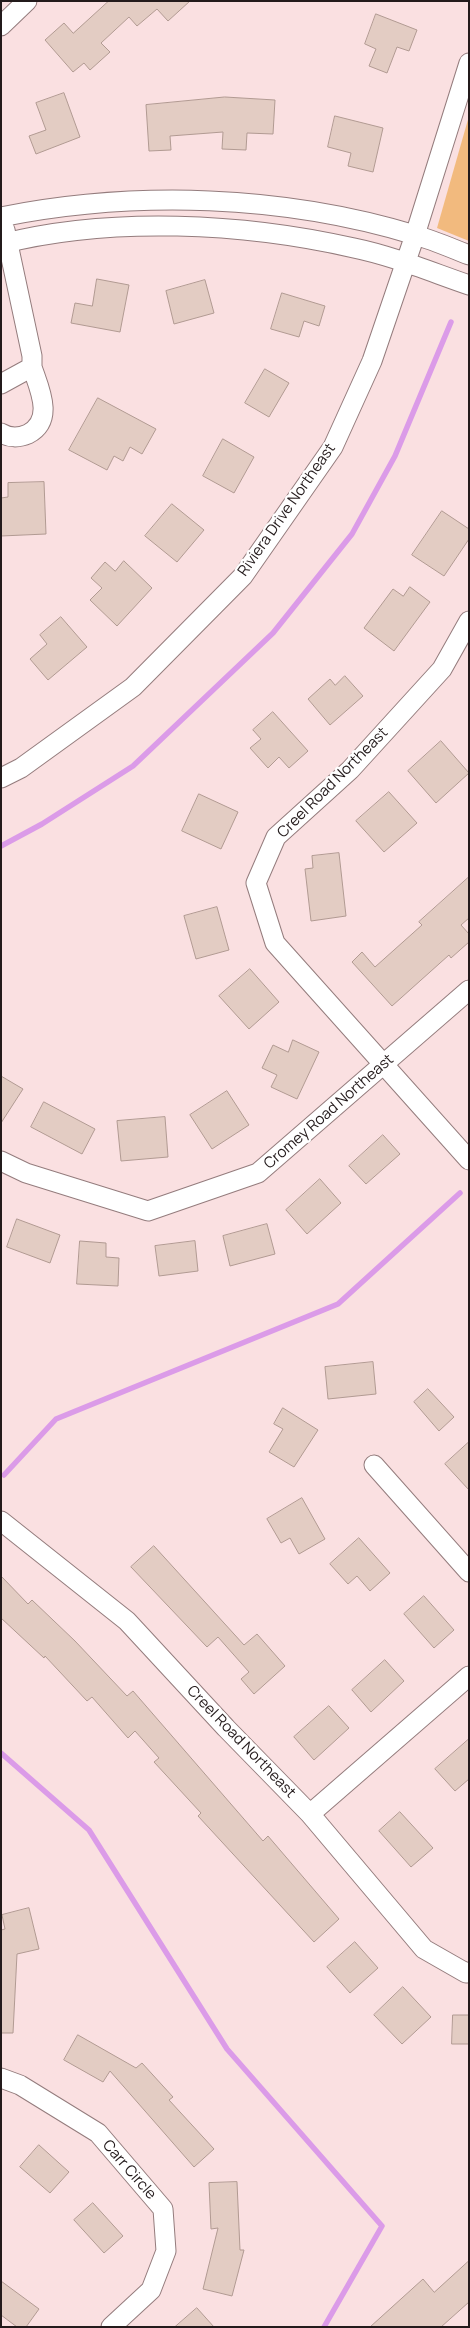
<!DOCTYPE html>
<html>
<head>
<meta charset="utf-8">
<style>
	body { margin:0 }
	#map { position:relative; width:470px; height:2328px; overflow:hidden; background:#fae0e1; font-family:Manrope,sans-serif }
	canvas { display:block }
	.frame { position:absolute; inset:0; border:2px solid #231a1b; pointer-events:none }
</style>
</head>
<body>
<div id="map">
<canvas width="470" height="2328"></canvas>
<div class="frame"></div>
</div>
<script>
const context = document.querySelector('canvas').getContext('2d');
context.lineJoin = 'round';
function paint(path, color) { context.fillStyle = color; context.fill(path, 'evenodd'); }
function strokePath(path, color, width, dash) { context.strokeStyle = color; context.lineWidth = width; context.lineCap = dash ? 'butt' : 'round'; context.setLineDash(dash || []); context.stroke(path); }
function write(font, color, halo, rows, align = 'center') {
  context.font = font + ' Manrope,sans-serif'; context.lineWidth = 4.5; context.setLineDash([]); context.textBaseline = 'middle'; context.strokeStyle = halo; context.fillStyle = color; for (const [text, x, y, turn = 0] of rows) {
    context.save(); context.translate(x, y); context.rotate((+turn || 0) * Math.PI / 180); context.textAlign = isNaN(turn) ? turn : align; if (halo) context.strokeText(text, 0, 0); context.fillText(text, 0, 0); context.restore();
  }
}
paint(new Path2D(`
	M469,116V241L437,228Z`), '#f2ba7e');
strokePath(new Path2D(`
	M1,846L42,824L133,766L273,633L352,534L395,456L451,322
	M4,1475L56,1419L338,1304L460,1193
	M1,1753L89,1830L227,2049L382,2226L324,2327`), '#db9be8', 5.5);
const building = new Path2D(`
	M109,1H190L168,21L157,9L137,26L129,17L101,43L110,52L90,70L84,63L73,72L45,40L64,23L73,33Z
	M376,14L417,30L409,51L397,47L387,73L369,66L376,49L365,44Z
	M64,93L80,137L36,154L29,136L46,130L36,103Z
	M225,97L275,100L273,134L247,133L246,150L222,149L223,132L170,136L171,150L149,151L146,105Z
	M335,116L383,128L373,172L348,166L351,153L328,147Z
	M97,279L129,285L120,332L71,323L75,303L92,306Z
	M205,280L214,313L174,324L166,291Z
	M282,293L325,306L319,326L304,321L299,337L271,329Z
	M265,369L289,383L269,417L245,403Z
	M98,398L156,429L142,454L130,447L123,461L114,456L107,470L69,450Z
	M223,439L254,457L234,493L203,476Z
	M44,482L46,534L1,536V498L8,497V483Z
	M172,504L204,530L177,562L145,536Z
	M442,511L469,529V539L444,576L412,555Z
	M124,561L152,588L117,626L90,600L102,588L91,578L105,562L115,571Z
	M410,587L430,602L394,651L364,628L393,589L403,596Z
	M61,617L87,647L48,680L30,659L47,644L40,635Z
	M345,676L363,696L330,725L308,699L330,679L335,685Z
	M273,712L308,751L289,768L279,757L268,768L250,748L261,739L253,730Z
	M441,741L469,773L436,803L408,771Z
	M389,792L417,823L384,852L356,821Z
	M199,794L238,812L221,849L182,831Z
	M339,853L346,916L311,921L305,869L313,868L312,856Z
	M469,877V918L461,925L469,934V942L451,958L449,955L392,1006L352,962L362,952L375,967L422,925L419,922Z
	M217,907L229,950L196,959L184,916Z
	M250,969L279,1002L249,1029L219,996Z
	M293,1040L319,1052L297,1099L271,1087L277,1075L262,1068L273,1045L288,1052Z
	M1,1076L23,1089L1,1123Z
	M227,1091L249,1125L212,1149L190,1115Z
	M44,1102L95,1129L82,1154L31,1127Z
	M165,1117L168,1157L121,1161L117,1121Z
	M383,1135L400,1154L366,1184L349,1166Z
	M320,1179L341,1203L307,1234L286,1210Z
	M17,1219L60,1235L50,1263L7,1247Z
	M267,1224L275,1254L230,1266L223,1236Z
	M80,1241L106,1243V1257L119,1258L118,1286L77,1284Z
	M195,1241L198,1271L159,1276L155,1246Z
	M373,1362L376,1394L328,1399L325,1367Z
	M428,1389L454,1417L439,1431L414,1402Z
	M283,1408L318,1430L294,1467L269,1452L283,1429L274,1424Z
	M469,1442V1490L445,1464Z
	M302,1498L325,1539L299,1554L290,1538L281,1543L267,1519Z
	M359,1538L390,1573L370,1591L357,1576L348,1584L330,1564Z
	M154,1546L244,1645L257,1634L285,1666L254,1694L241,1679L249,1672L218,1637L207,1647L131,1567Z
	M1,1576L28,1604L32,1600L75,1641L127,1696L133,1691L263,1841L268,1836L339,1919L314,1942L198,1816L201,1813L154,1762L159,1758L135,1731L128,1738L92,1697L87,1701L45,1656L44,1658L1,1618Z
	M424,1596L454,1630L434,1648L404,1614Z
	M385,1660L404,1681L371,1712L352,1690Z
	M329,1706L349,1728L314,1760L294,1737Z
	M469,1739V1779L455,1791L435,1769Z
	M400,1812L433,1848L411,1867L379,1831Z
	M29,1908L39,1949L17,1954L13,2033H1V1930L5,1929L2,1915Z
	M355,1942L378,1968L350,1993L327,1967Z
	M403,1987L431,2017L402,2044L374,2015Z
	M453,2015H469V2044H452Z
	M78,2035L136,2068L142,2063L173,2097L169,2100L214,2149L194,2167L110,2071L103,2082L64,2060Z
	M39,2145L69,2172L50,2193L20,2167Z
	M237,2182L240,2250H244L232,2296L203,2289L218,2228L211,2229L209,2183Z
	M93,2203L123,2236L104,2253L74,2220Z
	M469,2261V2302L441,2327H370L423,2279L434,2292Z
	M1,2281L39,2309L26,2327H17L1,2315Z
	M197,2308L214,2327H175Z`);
paint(building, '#e3ccc3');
strokePath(building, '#b19a92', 1);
const minor = new Path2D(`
	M1,26L27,1
	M1,217C136,190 284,195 415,235C433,240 451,248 469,255
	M5,230L32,356V367
	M1,244C111,216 244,223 354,248C393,256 431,272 469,285
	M1,384L32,367C39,388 55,420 28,434C19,438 9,438 1,433
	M469,621L442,669L350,770L276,837L256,883L275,943L469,1160
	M1,778L21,768L133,687L243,576L333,447L372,361L415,235L469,63
	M1,1161L26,1173L148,1211L258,1173L469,990
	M374,1465L469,1572
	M1,1521L127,1621L226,1728L310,1814L424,1949L466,1973L469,1972
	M310,1814L469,1676
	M1,2078L20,2085L98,2133L163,2209L166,2251L151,2290L111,2327`);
strokePath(minor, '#947c7d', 21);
strokePath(minor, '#fff', 19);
write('15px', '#231a1b', '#fff', [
	["Riviera Drive Northeast",287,510,-55],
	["Creel Road Northeast",333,783,-45],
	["Cromey Road Northeast",329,1112,-41],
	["Creel Road Northeast",241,1742,46],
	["Carr Circle",129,2170,49]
]);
</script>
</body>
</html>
